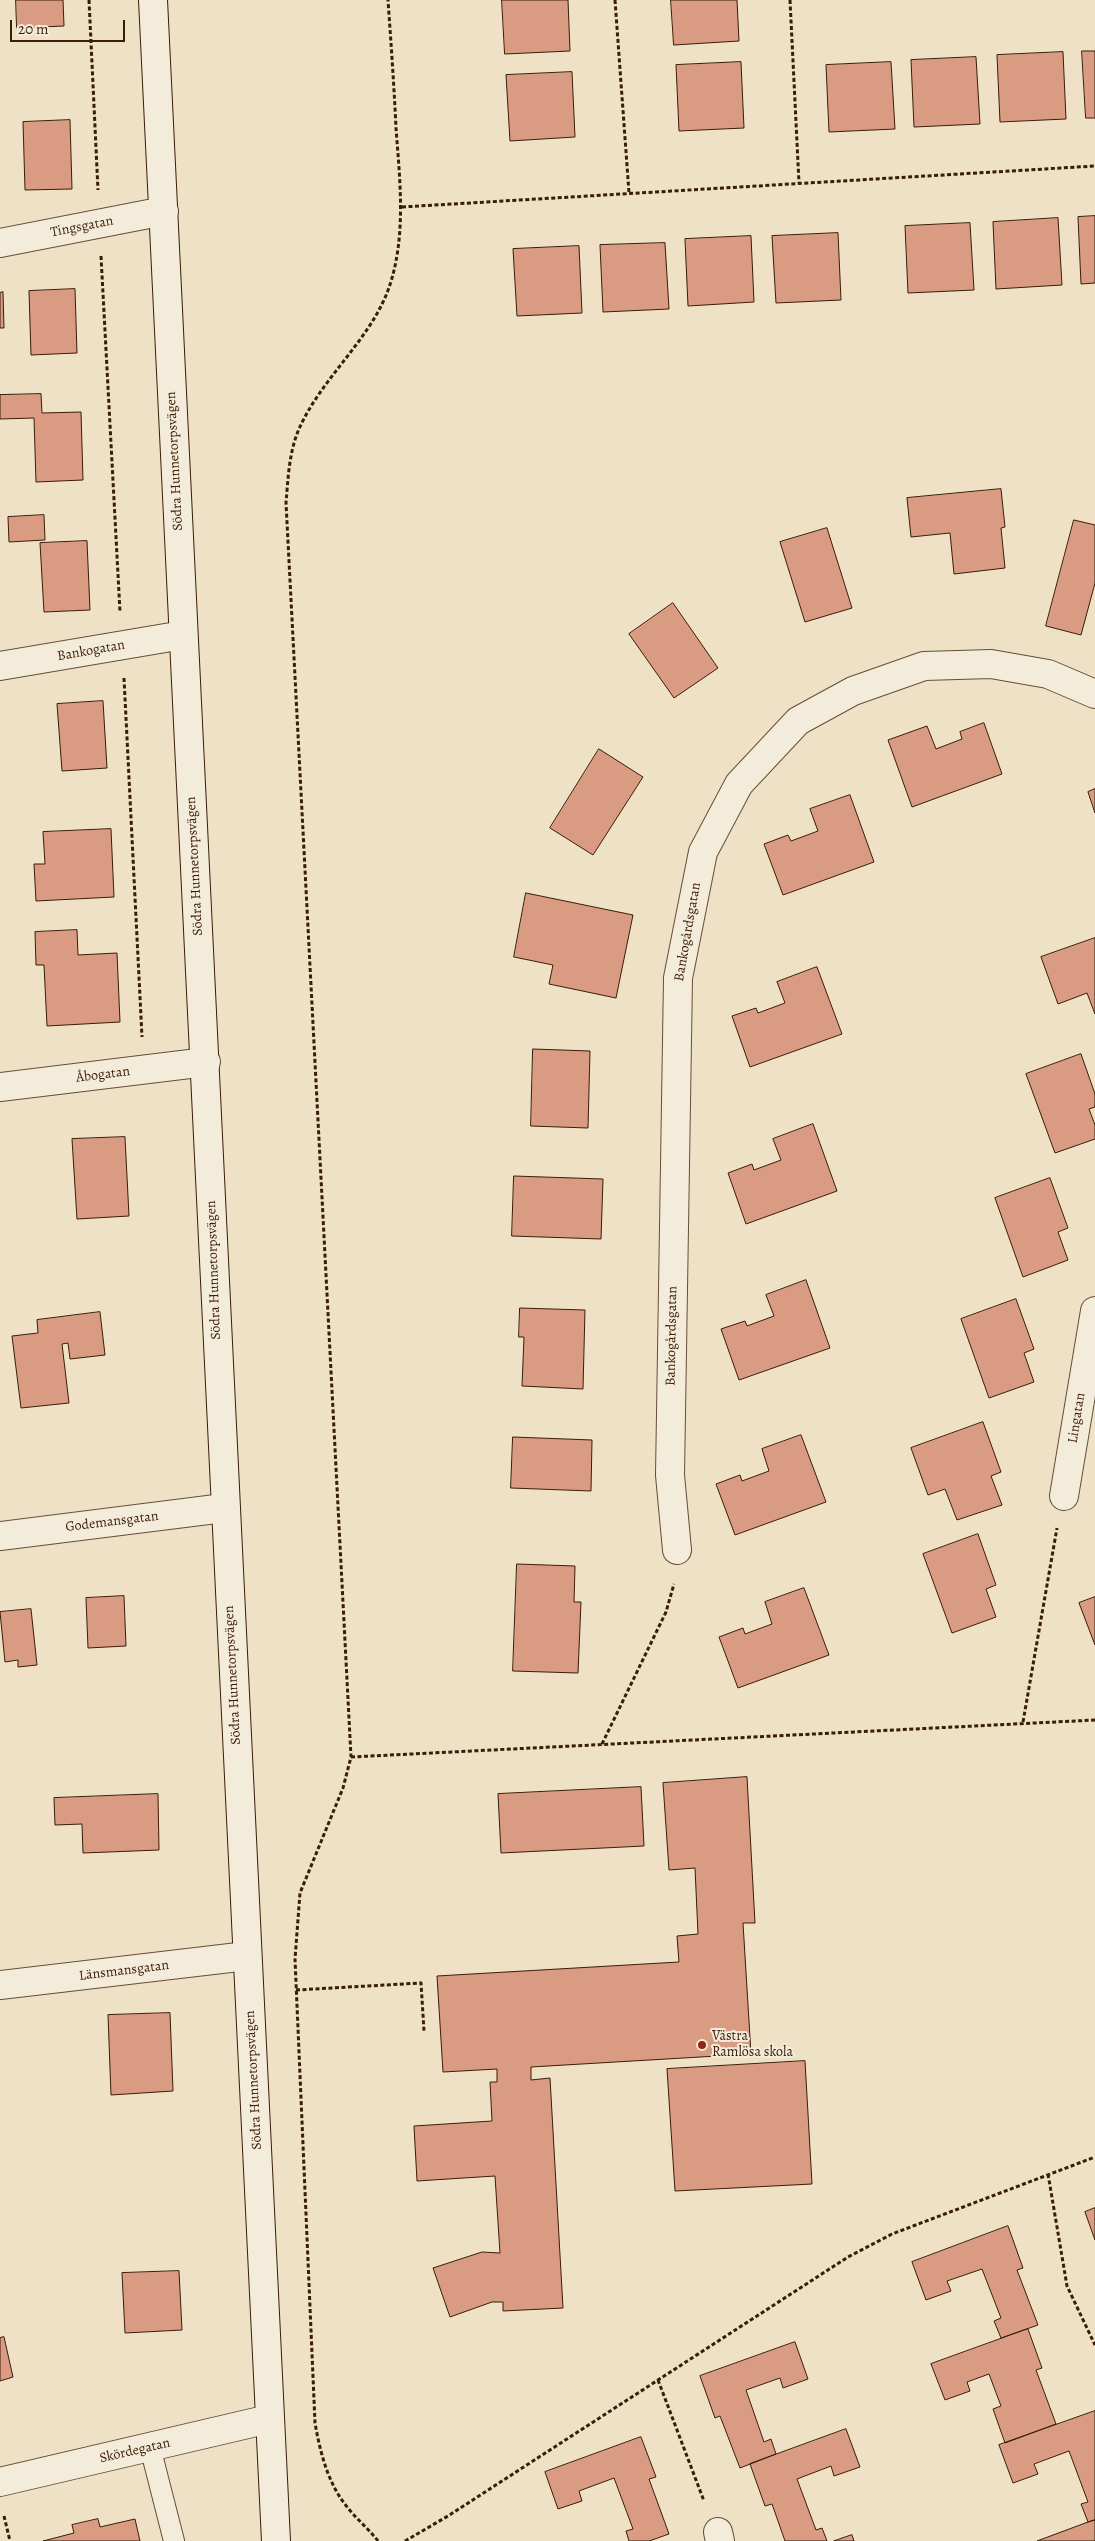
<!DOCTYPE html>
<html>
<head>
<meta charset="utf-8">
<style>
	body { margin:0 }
	#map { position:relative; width:1095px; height:2541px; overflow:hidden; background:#eee1c6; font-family:Alegreya,serif }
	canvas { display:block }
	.scale { position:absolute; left:10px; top:20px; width:115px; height:22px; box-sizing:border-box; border:2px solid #3a1c07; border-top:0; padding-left:6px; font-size:15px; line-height:18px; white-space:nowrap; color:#3a1c07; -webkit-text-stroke:4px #f4ecda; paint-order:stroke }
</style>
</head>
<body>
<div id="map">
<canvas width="1095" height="2541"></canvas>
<div class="scale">20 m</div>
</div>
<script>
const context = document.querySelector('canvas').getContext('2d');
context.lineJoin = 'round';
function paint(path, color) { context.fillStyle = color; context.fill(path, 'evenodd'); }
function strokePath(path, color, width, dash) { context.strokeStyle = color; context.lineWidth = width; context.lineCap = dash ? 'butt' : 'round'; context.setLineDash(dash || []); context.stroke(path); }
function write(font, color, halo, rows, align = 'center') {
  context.font = font + ' Alegreya,serif'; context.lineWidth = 4; context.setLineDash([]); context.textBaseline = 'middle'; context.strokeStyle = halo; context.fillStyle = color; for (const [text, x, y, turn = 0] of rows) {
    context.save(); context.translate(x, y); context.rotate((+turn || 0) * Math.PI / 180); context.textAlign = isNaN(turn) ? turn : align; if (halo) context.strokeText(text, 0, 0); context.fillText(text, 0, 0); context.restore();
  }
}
const building = new Path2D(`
	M16,0H63L64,26L17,28Z
	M502,0H568L570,51L505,54Z
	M671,0H737L739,41L674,45Z
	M1082,51H1095V118H1086Z
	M1063,52L1066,119L1000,122L997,55Z
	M976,57L980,124L914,127L911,60Z
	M741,62L744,128L679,131L676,65Z
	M891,62L895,129L829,132L826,65Z
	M572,72L575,137L510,141L506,75Z
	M70,120L72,189L25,190L23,122Z
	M1095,216V283L1081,284L1078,217Z
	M1058,218L1062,285L996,289L993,222Z
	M970,223L974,290L908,293L905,226Z
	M838,233L841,300L776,303L772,236Z
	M751,236L754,302L688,306L685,239Z
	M665,243L669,309L603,312L600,245Z
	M579,246L582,313L517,316L513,249Z
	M75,289L77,353L31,355L29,291Z
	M3,292L4,328H0V293Z
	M41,394L42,413L81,412L83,480L36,482L34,418L0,419V395Z
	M1001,489L1005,527L1001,528L1005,568L954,574L950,533L911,537L907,498Z
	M44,515L45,540L9,542L8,517Z
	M1074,520L1095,525V583L1081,635L1046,626Z
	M827,528L852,608L805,622L780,542Z
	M87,541L90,610L44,612L40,543Z
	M673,603L718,668L674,698L629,634Z
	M103,701L107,768L62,771L57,704Z
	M984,723L1002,774L912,807L888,740L927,726L936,749L962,739L960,732Z
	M599,749L643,777L593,855L550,828Z
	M1095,789V813L1088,792Z
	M850,795L874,862L783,895L764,844L788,835L791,841L818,831L810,809Z
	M111,829L114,897L36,901L34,864H45L43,832Z
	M526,893L633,915L616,998L549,984L553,965L514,957Z
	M77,930L78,955L117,953L120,1022L47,1026L44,965H36L35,932Z
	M1095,938V1014L1087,993L1058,1004L1041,957Z
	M817,967L842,1034L750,1067L732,1016L756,1008L758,1013L785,1003L777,982Z
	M533,1049L590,1051L588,1128L531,1126Z
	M1081,1054L1095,1094V1107L1089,1109L1095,1125V1139L1055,1153L1026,1074Z
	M813,1124L837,1191L746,1224L728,1173L752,1164L754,1170L781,1160L773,1139Z
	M125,1137L129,1216L77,1219L72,1139Z
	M514,1176L603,1179L601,1239L512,1236Z
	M1050,1178L1068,1228L1058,1232L1068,1260L1023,1277L995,1198Z
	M806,1280L830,1348L739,1380L721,1329L745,1321L747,1326L774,1316L766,1295Z
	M1016,1299L1034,1349L1024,1353L1034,1382L989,1398L961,1319Z
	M520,1308L585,1310L583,1389L522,1386L524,1337H519Z
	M100,1312L105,1355L70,1359L68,1343L62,1344L69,1403L21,1408L12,1336L38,1333L37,1320Z
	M983,1422L1001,1472L991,1476L1002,1505L957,1520L945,1489L928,1495L911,1448Z
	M801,1435L826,1502L735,1535L716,1484L740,1475L742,1481L769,1471L762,1449Z
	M513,1437L592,1440L591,1491L511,1488Z
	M978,1534L996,1585L986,1589L996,1617L952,1633L923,1554Z
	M517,1564L575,1566L574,1602H581L578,1673L513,1671Z
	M804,1588L829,1655L738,1688L719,1637L743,1628L745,1634L772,1624L765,1602Z
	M124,1596L126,1646L88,1648L86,1598Z
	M1095,1597V1645L1079,1603Z
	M31,1609L37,1665L18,1667V1660L5,1662L0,1612Z
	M747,1777L755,1923H743L751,2054L531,2067V2080L550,2078L563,2308L503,2311V2302H492L450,2317L433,2268L482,2252L500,2253L495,2176L417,2181L414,2126L492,2121L490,2082H497V2069L443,2072L437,1976L679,1962L677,1936L698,1934L695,1868L669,1870L663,1783Z
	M641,1787L644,1846L501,1853L498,1794Z
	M158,1794L159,1850L83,1853L82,1824L55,1825L54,1798Z
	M170,2013L173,2091L111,2095L108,2015Z
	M805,2061L812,2184L675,2191L667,2069Z
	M1095,2208V2240L1085,2212Z
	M1008,2226L1023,2268L1017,2270L1038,2325L1001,2338L994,2321L1001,2318L982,2269L947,2281L951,2291L926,2300L912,2262Z
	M179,2271L182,2330L125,2333L122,2273Z
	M1028,2329L1042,2368L1036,2370L1056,2424L1005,2443L993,2409L1001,2406L989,2374L967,2382L970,2391L945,2400L931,2364Z
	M4,2337L13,2377L0,2381V2338Z
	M795,2342L808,2379L783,2388L780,2378L746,2390L764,2442L771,2439L776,2454L740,2468L720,2416L715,2418L700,2376Z
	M1095,2411V2520L1088,2522L1081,2504L1088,2502L1069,2451L1034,2464L1038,2474L1013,2483L999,2445Z
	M846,2429L860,2467L834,2476L831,2466L797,2479L816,2530L822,2528L827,2541H785L772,2504L765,2506L750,2464Z
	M641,2437L656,2477L649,2479L669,2534L649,2541H629L626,2531L633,2529L614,2478L579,2491L582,2501L558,2509L545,2472Z
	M98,2519L100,2527L135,2519L140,2541H43L74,2533L72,2525Z
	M1095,2520V2541H1037L1088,2522Z
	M852,2535L854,2541H834Z`);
paint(building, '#da9b83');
strokePath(building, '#3a1c07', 1);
const lane = new Path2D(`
	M150,2447L174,2541`);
const street = new Path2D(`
	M0,243L164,211
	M0,666L183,635
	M0,1087L206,1062
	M1064,1496L1095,1311
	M0,1536L224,1508
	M677,1550L670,1475L678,978L703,852L739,784L798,721L853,691L924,666L991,664L1048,674L1095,694
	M0,1985L247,1956
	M0,2482L269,2419
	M718,2532L720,2541`);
const secondary = new Path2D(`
	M153,0L276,2541`);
strokePath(lane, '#674d37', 22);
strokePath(street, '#674d37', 30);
strokePath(secondary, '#3a1c07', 30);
strokePath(new Path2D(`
	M89,0L98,190
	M615,0L629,193
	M790,0L799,183
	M402,207L1095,166
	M101,256L120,612
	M124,678L142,1037
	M1023,1722L1057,1528
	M602,1744L666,1612L674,1584
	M351,1757L1095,1720
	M296,1990L421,1983L424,2031
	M1048,2174L1067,2286L1095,2345
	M658,2380L704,2501
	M4,2516L10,2541
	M378,2541C368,2528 354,2517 344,2503C327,2480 320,2451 315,2423L295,1959L300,1893L343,1788L351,1757L286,503C288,479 289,452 299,429C321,379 367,343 387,293C407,241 400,182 396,128C394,85 391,43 388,0
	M405,2541L448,2516L848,2257L892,2234L1095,2157`), '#3a1c07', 3, [4, 2.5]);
strokePath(lane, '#f4ecda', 20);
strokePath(street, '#f4ecda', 28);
strokePath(secondary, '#f4ecda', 28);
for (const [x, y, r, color] of [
	[702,2045,5,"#8f2418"]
]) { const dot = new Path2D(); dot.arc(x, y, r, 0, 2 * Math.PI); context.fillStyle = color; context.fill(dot); strokePath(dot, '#f4ecda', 2); }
write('14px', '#3a1c07', '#f4ecda', [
	["Tingsgatan",82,227,-11],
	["Södra Hunnetorpsvägen",175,461,-93],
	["Bankogatan",91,651,-10],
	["Södra Hunnetorpsvägen",195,866,-93],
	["Bankogårdsgatan",688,932,-80],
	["Åbogatan",103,1075,-7],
	["Södra Hunnetorpsvägen",214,1270,-92],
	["Bankogårdsgatan",672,1336,-89],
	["Lingatan",1077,1418,-81],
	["Godemansgatan",112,1522,-7],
	["Södra Hunnetorpsvägen",233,1675,-93],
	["Länsmansgatan",124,1971,-7],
	["Södra Hunnetorpsvägen",254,2080,-93],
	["Skördegatan",135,2451,-13]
]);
write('14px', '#3a1c07', '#f4ecda', [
	["Västra",712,2037],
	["Ramlösa skola",712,2053]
], 'left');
</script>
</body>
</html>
